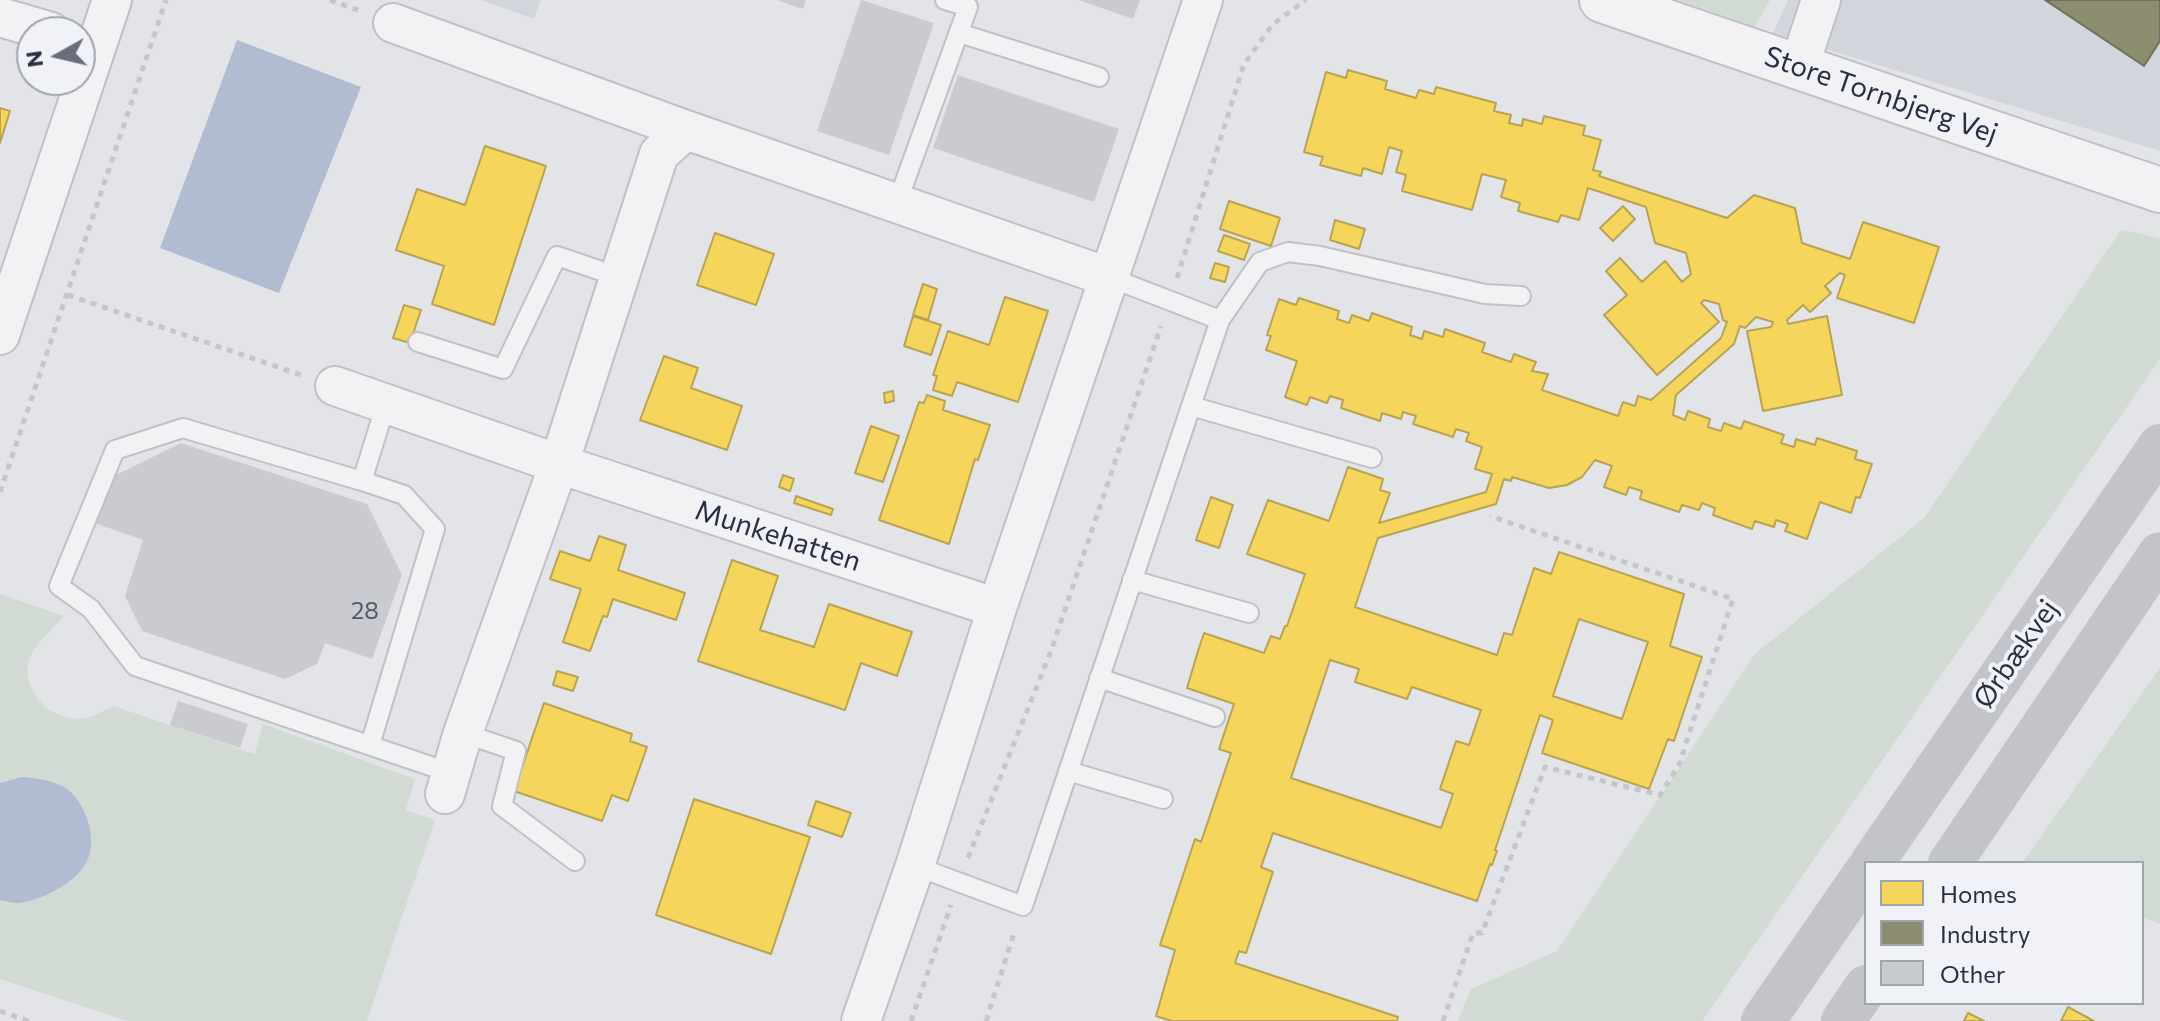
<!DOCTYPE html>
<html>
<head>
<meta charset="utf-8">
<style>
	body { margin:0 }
	#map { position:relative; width:2160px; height:1021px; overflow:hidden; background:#e3e4e8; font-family:Commissioner,sans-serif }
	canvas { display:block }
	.legend { position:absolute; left:1864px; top:861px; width:280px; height:144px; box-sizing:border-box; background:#f0f2f7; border:2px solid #a0a4ae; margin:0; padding:10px 14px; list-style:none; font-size:24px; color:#292e41 }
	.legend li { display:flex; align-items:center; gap:16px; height:40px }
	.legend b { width:40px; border:2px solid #a0a4ae }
	.north { position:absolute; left:16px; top:16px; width:80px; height:80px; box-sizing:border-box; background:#f0f2f7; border:2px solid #a0a4ae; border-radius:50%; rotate:262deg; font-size:22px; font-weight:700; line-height:32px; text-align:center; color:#292e41 }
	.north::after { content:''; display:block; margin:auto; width:28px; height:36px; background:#6a6e7b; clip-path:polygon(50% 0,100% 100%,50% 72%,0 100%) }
</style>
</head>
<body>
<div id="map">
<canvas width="2160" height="1021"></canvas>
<ul class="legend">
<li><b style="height:22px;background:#f6d55c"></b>Homes</li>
<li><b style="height:22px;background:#8c8c6e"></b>Industry</li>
<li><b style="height:22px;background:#cacbd0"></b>Other</li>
</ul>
<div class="north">N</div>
</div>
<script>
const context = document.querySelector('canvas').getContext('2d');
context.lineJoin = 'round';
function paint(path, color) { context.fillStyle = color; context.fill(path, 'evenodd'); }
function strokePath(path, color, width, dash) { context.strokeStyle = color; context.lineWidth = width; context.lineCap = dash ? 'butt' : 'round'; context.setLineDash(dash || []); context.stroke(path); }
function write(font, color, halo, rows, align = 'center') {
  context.font = font + ' Commissioner,sans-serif'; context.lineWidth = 8; context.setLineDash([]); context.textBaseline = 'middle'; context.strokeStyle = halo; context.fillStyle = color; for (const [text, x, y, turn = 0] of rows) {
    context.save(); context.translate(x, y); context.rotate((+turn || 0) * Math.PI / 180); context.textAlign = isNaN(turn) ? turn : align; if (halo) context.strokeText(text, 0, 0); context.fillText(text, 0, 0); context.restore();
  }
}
paint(new Path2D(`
	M481,0H541L534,19Z
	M1788,0H2160V151L1773,33Z`), '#d3d5dd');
paint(new Path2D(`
	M1678,0H1770L1755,27Z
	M2121,230L2160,238V359L1702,1021H1458L1471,989L1557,951L1755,654L1924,518Z
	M0,594L64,616C55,626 32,648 29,660C20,691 53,724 85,718C95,716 105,710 114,706L255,754L263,724L415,779L406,810L435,820L367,1021H127L0,979Z
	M2160,668V924L2142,917V863H2022Z`), '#d2dbd3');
paint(new Path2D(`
	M237,40L361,87L279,293L160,248Z
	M22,777C36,778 51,780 64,787C86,800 99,841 86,863C75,883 41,901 18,903C13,903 6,901 0,900V783Z`), '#b1bcd3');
const homes = new Path2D(`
	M1348,70L1387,81L1385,89L1416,98L1419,90L1434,94L1436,87L1496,103L1494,111L1511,115L1509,123L1522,126L1523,119L1542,124L1544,116L1585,126L1583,135L1601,140L1593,170L1601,172L1599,176L1727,218L1754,195L1795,208L1802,243L1850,259L1863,222L1939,247L1914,323L1837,298L1845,275L1840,273L1825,286L1831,293L1810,312L1803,305L1787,320L1788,324L1827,316L1842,395L1763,411L1747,331L1771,327L1773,322L1756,317L1745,328L1740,326L1734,344L1676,395L1673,415L1685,420L1688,411L1710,419L1708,427L1721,431L1724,423L1741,429L1744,421L1784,435L1781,443L1794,447L1796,439L1815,445L1817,438L1857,451L1855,459L1872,464L1860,498L1856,497L1851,513L1820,502L1807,539L1785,531L1788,524L1776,520L1774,527L1755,521L1752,529L1713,515L1715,508L1702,503L1699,510L1682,505L1679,512L1640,499L1642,491L1629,487L1626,495L1604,487L1612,466L1595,460L1582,477L1567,485L1549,488L1512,477L1511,481L1504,479L1496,504L1378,538L1355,607L1497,655L1504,633L1512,635L1534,568L1551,574L1559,552L1684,594L1670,646L1702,657L1674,741L1668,739L1649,789L1542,753L1553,720L1540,715L1495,850L1497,851L1492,865L1490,864L1477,901L1273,833L1261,867L1273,872L1246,953L1239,951L1235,963L1398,1017L1397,1021H1172L1156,1016L1175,950L1160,945L1195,839L1201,842L1231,753L1219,749L1234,704L1187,688L1198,651L1204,633L1264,653L1271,636L1280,639L1285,626H1287L1305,574L1247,554L1268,500L1329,521L1348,467L1383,479L1380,490L1390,493L1379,523L1486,492L1492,474L1475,469L1482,447L1466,441L1469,433L1456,429L1453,437L1413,424L1416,416L1403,412L1401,419L1382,413L1380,421L1341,408L1343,400L1330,396L1327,403L1310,397L1307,405L1285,397L1297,361L1266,350L1271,336L1267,335L1279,299L1296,305L1299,298L1339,311L1337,319L1349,323L1352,315L1369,321L1372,313L1412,327L1410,335L1422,339L1424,331L1443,337L1445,329L1485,343L1482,352L1511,362L1514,354L1536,362L1532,371L1548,374L1542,390L1618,416L1623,402L1635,406L1638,396L1651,400L1721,338L1727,322L1723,320L1719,304L1704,300L1701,303L1719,322L1657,375L1604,315L1627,295L1606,271L1620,258L1642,282L1665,261L1682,282L1691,274L1686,253L1655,243L1646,207L1588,188L1579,220L1561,215L1558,222L1518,211L1520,203L1501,197L1506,180L1482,174L1472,210L1402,191L1406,175L1396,172L1402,151L1389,147L1382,174L1363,168L1361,176L1320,165L1323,157L1304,152L1326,72L1346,78ZM1579,619L1648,642L1622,719L1553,696ZM1330,660L1359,669L1355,682L1407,699L1412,687L1481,710L1469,745L1456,741L1440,789L1453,794L1441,828L1291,778Z
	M0,108L10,111L0,143Z
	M485,146L546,166L494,325L432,304L444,266L396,250L417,189L465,205Z
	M1229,201L1280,218L1271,246L1220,229Z
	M1623,206L1635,219L1613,241L1600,228Z
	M1335,220L1365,229L1359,249L1330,240Z
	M715,233L774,254L756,305L697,285Z
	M1224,235L1250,244L1244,260L1218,251Z
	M1215,263L1229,267L1225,282L1210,278Z
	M923,284L937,289L928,320L913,315Z
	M1005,297L1048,311L1018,402L957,382L952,396L933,390L937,376L933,375L948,331L989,345Z
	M404,305L421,310L410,343L393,338Z
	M913,316L941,325L931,355L904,346Z
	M664,356L698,368L691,388L742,406L727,450L640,420Z
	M893,391L894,401L885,403L884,393Z
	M927,395L945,401L943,410L990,425L978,460L975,459L949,544L879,520L919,402L924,403Z
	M871,426L899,436L883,482L855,473Z
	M783,475L794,479L790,491L779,487Z
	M796,496L833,509L831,515L794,503Z
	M1211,497L1233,505L1219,548L1196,540Z
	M599,536L626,545L618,570L685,593L676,620L613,599L607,617L603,616L590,651L563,642L581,589L550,579L560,551L590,561Z
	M732,560L778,576L760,630L814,647L829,604L912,632L897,676L861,663L845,710L698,661Z
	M557,671L578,677L573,691L553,685Z
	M544,703L632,734L630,741L647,747L628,801L612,795L602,821L514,791Z
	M694,799L810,837L771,954L656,915Z
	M816,801L851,813L842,837L808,825Z
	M2068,1007L2094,1021H2061Z
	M1968,1013L1984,1021H1964Z`);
paint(homes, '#f6d55c');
strokePath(homes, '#b8a354', 2);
const industry = new Path2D(`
	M2045,0H2160V41L2144,66Z`);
paint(industry, '#8c8c6e');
strokePath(industry, '#6e7060', 2);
paint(new Path2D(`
	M777,0H806L803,9Z
	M861,0L934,23L889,155L817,131Z
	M1079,0H1140L1133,19Z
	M958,75L1119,129L1094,202L933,148Z
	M181,443L367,504L402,575L372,659L325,643L317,664L285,679L142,631L125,596L143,540L95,523L112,477Z
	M178,701L248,724L240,748L170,725Z`), '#cacbd0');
const service = new Path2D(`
	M959,33L1099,77
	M897,203L968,7L945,0
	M1220,320L1260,262L1288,252L1320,256L1485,294L1521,296
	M418,342L503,369L557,256L619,277
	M386,404L362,481L183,428L115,450L59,586L91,609L135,666L451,773
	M1191,406L1372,458
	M362,481L404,495L435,529L370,745
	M1132,580L1249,613
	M1099,678L1215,717
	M463,733L516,751L502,806L575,861
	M1068,771L1163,799
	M915,866L1023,906L1220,320L1111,278`);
const minor = new Path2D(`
	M0,17L51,32
	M393,23L686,130L1111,278
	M1799,67L1821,0
	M0,335L112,0
	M335,386L559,464L997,608
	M445,794L463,733L559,464L659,154L686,130
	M861,1021L915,866L997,608L1203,0`);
const tertiary = new Path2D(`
	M1602,0L2160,190`);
strokePath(service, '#c0c1c5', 22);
strokePath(minor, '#c0c1c5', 42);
strokePath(tertiary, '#c0c1c5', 48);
strokePath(new Path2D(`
	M330,0L363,12
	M1177,278L1244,64L1273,24L1306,0
	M68,295L304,376
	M0,492L166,0
	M968,858L1051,651L1161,326
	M0,1011L29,1021
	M911,1021L951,905
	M986,1021L1015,930
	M1443,1021L1473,933H1482L1545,767L1660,795L1679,765L1733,599L1490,516`), '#c5c5cb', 5, [6, 6]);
strokePath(service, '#f2f2f5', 18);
strokePath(minor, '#f2f2f5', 38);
strokePath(tertiary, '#f2f2f5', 44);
strokePath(new Path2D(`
	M1872,863L2160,446
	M1950,863L2160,554
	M1763,1021L1866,872
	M1843,1021L1866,987`), '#c3c4ca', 44);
write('24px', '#535766', null, [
	["28",365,611]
]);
write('28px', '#292e41', '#f0f2f7', [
	["Store Tornbjerg Vej",1881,95,19],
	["Munkehatten",778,536,18],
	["Ørbækvej",2016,654,-55]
]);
</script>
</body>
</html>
